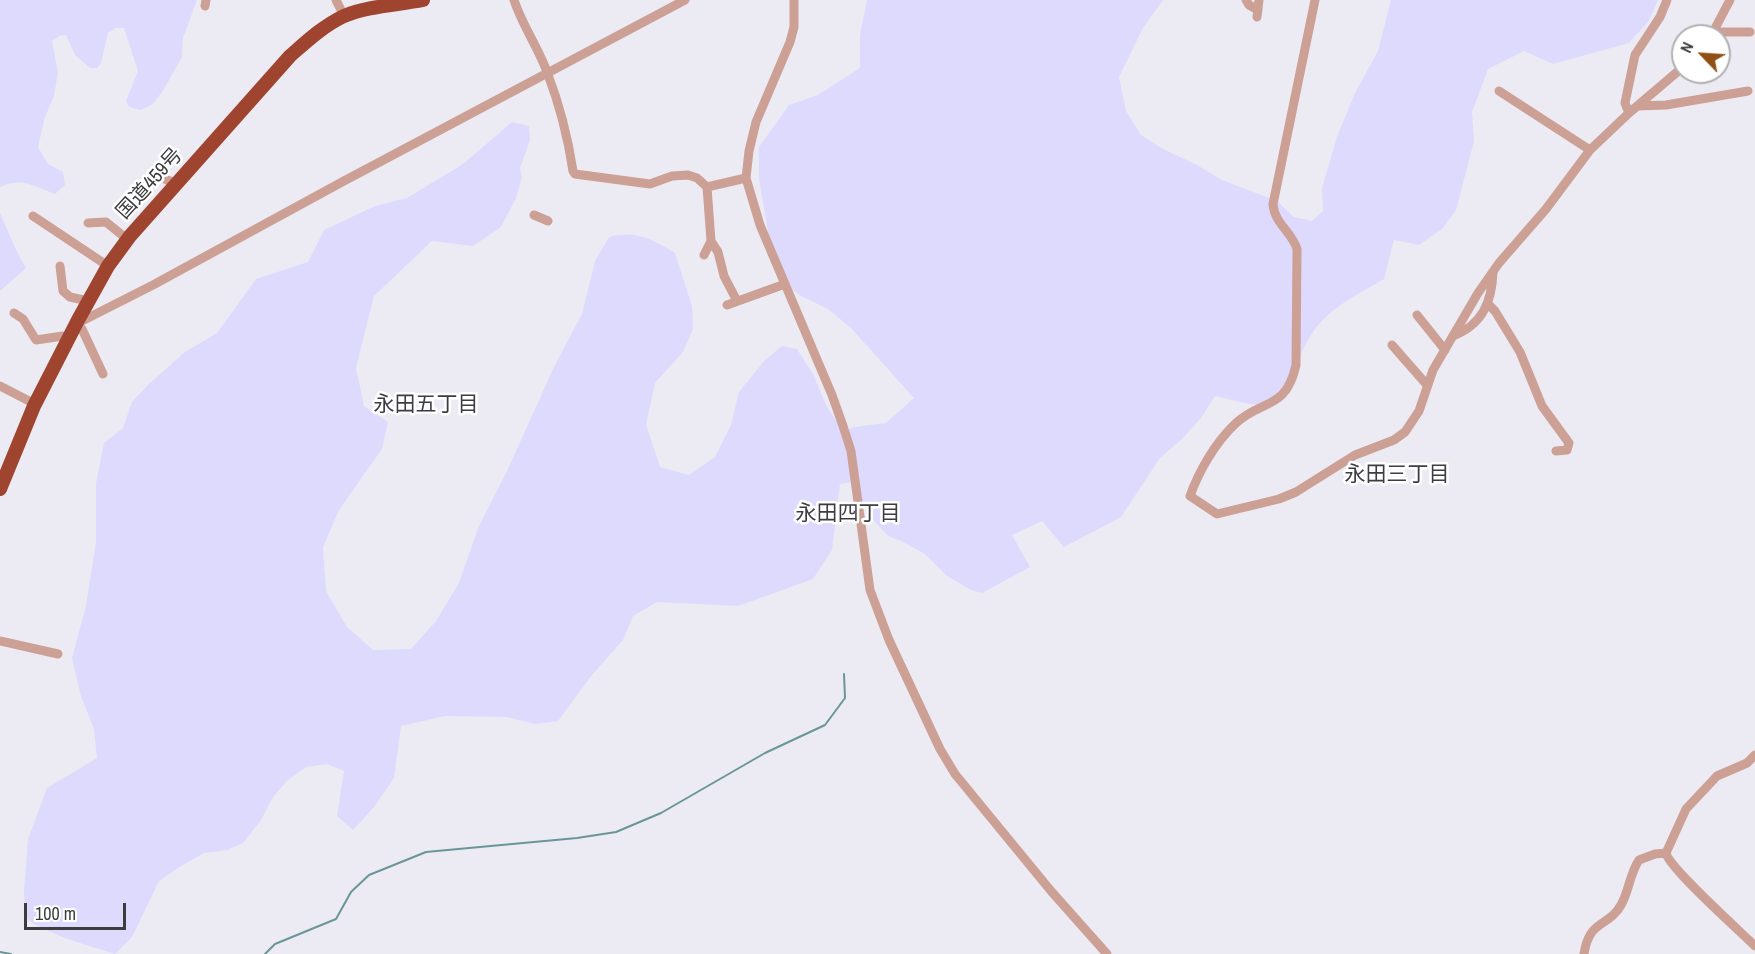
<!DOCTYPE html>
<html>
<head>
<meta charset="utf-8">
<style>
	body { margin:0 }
	#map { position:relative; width:1755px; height:954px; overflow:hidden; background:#ecebf3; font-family:"Archivo Narrow",sans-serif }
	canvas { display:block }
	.north { position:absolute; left:1671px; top:24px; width:60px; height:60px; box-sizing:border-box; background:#fff; border:2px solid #b1b1b2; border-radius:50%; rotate:295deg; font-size:16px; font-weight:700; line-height:24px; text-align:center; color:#3c3b3e }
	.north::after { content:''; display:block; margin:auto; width:21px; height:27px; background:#8f5016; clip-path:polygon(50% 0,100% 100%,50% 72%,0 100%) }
	.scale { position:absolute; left:24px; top:903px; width:102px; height:27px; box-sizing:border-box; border:3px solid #3c3b3e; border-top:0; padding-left:8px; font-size:18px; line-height:21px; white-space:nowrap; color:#3c3b3e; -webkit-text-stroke:4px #fff; paint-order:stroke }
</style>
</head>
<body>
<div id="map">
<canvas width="1755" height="954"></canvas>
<div class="north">N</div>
<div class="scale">100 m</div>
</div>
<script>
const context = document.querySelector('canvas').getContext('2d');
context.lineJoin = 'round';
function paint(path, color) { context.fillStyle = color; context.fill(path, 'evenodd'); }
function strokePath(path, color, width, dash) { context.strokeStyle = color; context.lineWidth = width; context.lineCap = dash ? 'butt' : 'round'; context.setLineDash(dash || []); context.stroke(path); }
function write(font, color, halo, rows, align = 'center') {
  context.font = font + ' "Archivo Narrow","Noto Sans JP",sans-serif'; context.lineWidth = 5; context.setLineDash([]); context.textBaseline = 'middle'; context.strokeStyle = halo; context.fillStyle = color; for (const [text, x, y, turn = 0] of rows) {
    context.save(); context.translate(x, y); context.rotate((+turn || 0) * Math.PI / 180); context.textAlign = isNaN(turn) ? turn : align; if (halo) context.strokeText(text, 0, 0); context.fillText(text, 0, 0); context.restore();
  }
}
paint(new Path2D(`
	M0,0H197L183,38L182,57L164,89L153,104L141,110L129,107L126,101L138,71L124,28H115L108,33L101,63L97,68H90L75,55L66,35L59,36L52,41L58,72L54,96L45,117L38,147L48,164L63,172L65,185L55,194C32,186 23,177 0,187Z
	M867,0H1163L1143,28L1119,77L1126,111L1141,135L1163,149L1197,165L1222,180L1277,201L1294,217L1312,221L1323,211L1322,188L1337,137L1355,93L1378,51L1391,0H1658L1648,22L1629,43L1553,64L1524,51L1488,69L1472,112L1474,141L1456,210L1442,229L1419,245L1394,240L1384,279C1358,294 1327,309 1311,335C1298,355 1285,398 1260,405C1254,406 1224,398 1215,396L1201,418L1182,439L1160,458L1121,517L1064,547L1042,521L1012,535L1030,567L982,593L971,590L947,576L925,554L901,541L888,536L870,516L853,482L840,484L832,550L813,579L738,606L657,602L633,616L623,640L592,675L558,721L535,724L507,717L445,716L401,726L394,778L374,807L353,830L337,816L344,771L327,764L306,767L288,780L273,797L261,820L243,843L227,850L204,853L181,866L159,881L132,937L115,954C90,946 44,934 25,917L24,891L28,839L47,788L97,758L94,729L81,696L72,658L86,606L96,542V483L104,443L123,428L132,402L149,384L185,352L217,333L256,279L308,262L324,230L375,206L407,198L463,164L512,122L529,126L530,140L520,168L522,177L516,198L501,227L473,246L432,241L374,296L356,368L364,406L388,422L382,449L339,510L323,547L326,591L347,627L373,650L411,649L436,621L459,583L478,528L507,471L554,367L582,314L595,261L609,237C636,230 652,239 675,253L692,306L693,329L683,352L655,383L646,425L660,467L689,475L715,457L731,425L739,392L765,360L782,346L797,349L813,374L825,403L843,432L854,427L886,423L914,398L851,328L828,309L801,296L785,284L770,243L759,179V147L789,105L818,95L860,68V35Z
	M0,213L17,252L26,268L0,291Z`), '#dddafd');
strokePath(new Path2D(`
	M0,952L11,954
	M265,954L275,944L336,919L351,892L369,875L426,852L577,838L616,832L661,813L765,753L825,725L845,698L844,674`), '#6a9698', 2);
strokePath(new Path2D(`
	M336,0L344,16
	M514,0C522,25 538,47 547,72C559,103 568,138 573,171L575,174L650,184L672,176L688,175L697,178L707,187L746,178
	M794,0V27L790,42L756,122L749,151L746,178L760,225L832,395L843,426L851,451L870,590L889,640L940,749L955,774L1051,891L1107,954
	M1246,0L1249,5L1258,10
	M1315,0L1273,204C1274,223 1292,232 1297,249L1296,365C1286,411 1261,399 1235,424C1215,443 1199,471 1190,496L1217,514L1279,499L1296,492L1355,455L1394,440L1405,432L1419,411L1433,370L1478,293L1499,263L1546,209L1590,150L1629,113L1683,67
	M205,6L206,0
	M1257,17L1259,0
	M1714,32H1750
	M1711,36L1730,0
	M1499,91L1590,150
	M1637,106L1666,105L1748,91
	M1629,113L1625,103L1635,55L1660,17L1667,0
	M165,179L177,184
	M707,187L711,241L718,252L724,276L737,301
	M534,215L548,221
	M33,216L108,266
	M88,223L106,222L127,239
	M704,255L711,241
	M60,266L63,291L70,297L88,301
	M1488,304L1495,311L1520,352L1542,406L1569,443L1567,450L1556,451
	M727,305L785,284
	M14,313L23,319L36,340L63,336L69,338
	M1417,315L1445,350
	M1453,336C1482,325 1492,302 1493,272
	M1392,345L1427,385
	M103,374L82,329L76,324L153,285L342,182L685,0
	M0,386L35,404
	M0,641L58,654
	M1755,755L1747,763L1717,776L1686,809L1666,853C1669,868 1740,931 1755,946
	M1584,954C1589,919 1609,927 1621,905C1629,891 1630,873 1639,860L1655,854L1666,853`), '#cda095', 9);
strokePath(new Path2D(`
	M0,489L34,406L78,320L108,266L130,236L290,56C307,41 323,26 344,16C368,6 398,5 423,0`), '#9e442f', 14);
write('20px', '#3c3b3e', '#fff', [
	["国道459号",150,184,-48]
]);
write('21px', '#3d3c42', '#fff', [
	["永田五丁目",426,405],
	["永田三丁目",1397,475],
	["永田四丁目",848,514]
]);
</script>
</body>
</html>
